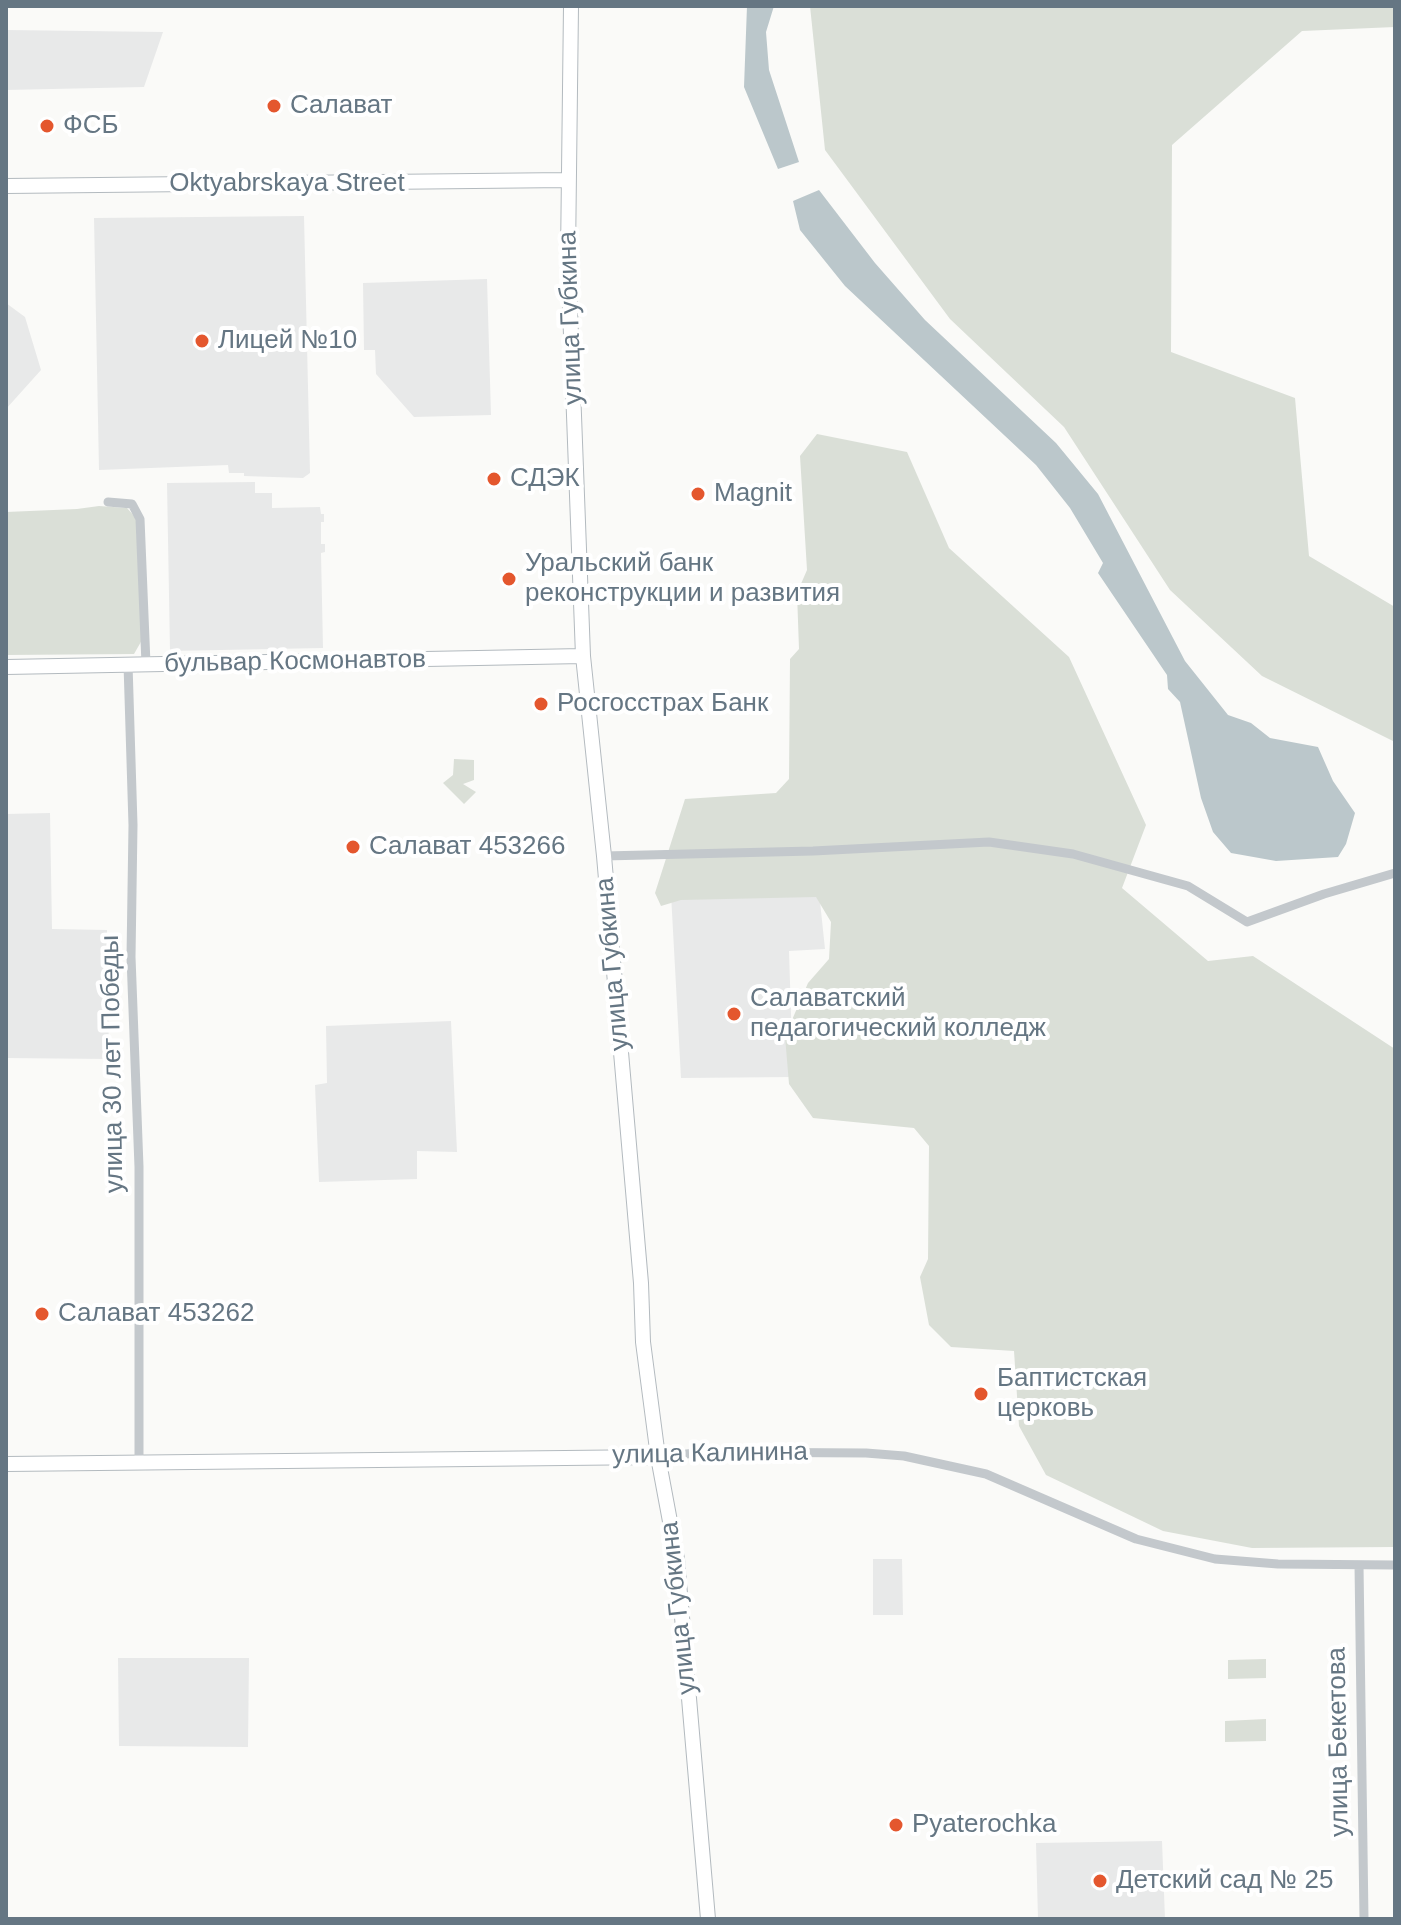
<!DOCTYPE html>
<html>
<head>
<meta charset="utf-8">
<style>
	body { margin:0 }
	#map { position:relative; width:1401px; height:1925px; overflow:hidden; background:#fafaf8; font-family:Helvetica,sans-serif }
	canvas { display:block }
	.frame { position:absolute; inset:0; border:8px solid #657683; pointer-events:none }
</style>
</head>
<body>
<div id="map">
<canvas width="1401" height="1925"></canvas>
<div class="frame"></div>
</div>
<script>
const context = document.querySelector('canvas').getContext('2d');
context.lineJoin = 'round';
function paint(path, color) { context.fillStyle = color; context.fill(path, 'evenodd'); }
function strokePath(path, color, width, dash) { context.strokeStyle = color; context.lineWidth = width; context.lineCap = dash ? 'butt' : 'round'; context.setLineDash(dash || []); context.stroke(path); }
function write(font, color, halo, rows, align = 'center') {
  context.font = font + ' Helvetica,sans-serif'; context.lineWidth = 8; context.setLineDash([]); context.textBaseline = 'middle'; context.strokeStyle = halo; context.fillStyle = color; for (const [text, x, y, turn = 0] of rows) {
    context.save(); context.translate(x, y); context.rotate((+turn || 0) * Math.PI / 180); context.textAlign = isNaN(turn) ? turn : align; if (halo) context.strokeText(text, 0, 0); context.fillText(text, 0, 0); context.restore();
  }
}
paint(new Path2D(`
	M6,30L163,32L144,87L6,90Z
	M304,216L310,473L303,478L244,476V473H229L228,465L99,470L94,218Z
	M487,279L491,415L414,417L376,374L375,350H364L363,283Z
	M6,303L25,317L41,370L6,409Z
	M255,482V493H272V508L320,507L321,514H324V522H321V544H325V552L321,553L323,648L170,651L167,483Z
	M50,813L52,929L107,930L109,1059L6,1058V814Z
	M819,892L825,949L789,951L793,1077L681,1078L671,894Z
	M451,1021L457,1152L417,1151V1179L319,1182L315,1085L327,1083L326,1026Z
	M873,1559H902L903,1615H873Z
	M118,1658H249L248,1747L119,1746Z
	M1162,1841L1165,1919H1038L1036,1843Z`), '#e8e9e9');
paint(new Path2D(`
	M810,6H1395V27L1302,31L1172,145L1171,352L1295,398L1309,556L1395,607V742L1262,676L1170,590L1064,427L950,319L825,150Z
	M817,434L907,452L949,548L1069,657L1146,825L1122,888L1208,961L1253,956L1395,1049V1547L1252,1548L1163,1531L1046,1475L1019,1426L1014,1351L951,1347L929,1325L920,1277L928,1259L929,1146L914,1128L813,1118L789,1084L785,1036L808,983L829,959L831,922L816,897L681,900L661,906L655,893L685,799L776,793L789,779L790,659L799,649L797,593L807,570L800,456Z
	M99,506L127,508L136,518L142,640L134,654L6,655V512L77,509Z
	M454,759L474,760V780L463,784L476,792L464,804L443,783L453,775Z
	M1266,1659V1678L1228,1679V1660Z
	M1266,1719V1741L1225,1742V1721Z`), '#dadfd7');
paint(new Path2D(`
	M747,6H774L766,32L769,70L799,162L778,169L744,87Z
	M819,190L875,263L925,320L1056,443L1098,494L1185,661L1228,715L1251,723L1270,738L1318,747L1333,781L1355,813L1346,844L1338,857L1276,861L1231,853L1213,832L1201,798L1180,702L1168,689L1167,675L1098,573L1103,563L1070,508L1036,465L845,286L800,230L793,201Z`), '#bbc7cb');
const secondary = new Path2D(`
	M571,6L568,255L583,656L604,856L641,1283L643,1342L658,1457L677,1559L708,1919
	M6,186L567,180
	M6,667L583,656
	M6,1464L658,1457`);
strokePath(secondary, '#b3babf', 16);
strokePath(new Path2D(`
	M108,502L132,504L140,519L146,664
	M128,664L133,825L131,957L139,1167V1463
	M604,856L813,851L989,842L1073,854L1188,886L1247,922L1324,894L1395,873
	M658,1457L705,1452L866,1453L904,1456L986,1474L1136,1539L1215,1559L1278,1564L1395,1565
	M1359,1565L1364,1919`), '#c3c8cc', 9);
strokePath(secondary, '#fff', 14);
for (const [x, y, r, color] of [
	[274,106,8,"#e4572e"],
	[47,126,8,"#e4572e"],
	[202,341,8,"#e4572e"],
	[494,479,8,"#e4572e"],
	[698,494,8,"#e4572e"],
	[509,579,8,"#e4572e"],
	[541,704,8,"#e4572e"],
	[353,847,8,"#e4572e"],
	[734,1014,8,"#e4572e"],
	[42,1314,8,"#e4572e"],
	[981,1394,8,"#e4572e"],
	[896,1825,8,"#e4572e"],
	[1100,1881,8,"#e4572e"]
]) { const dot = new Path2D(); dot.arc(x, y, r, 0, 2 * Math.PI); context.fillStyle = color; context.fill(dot); strokePath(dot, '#fff', 3); }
write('26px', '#657683', '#fff', [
	["Салават",290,106],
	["ФСБ",63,126],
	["Лицей №10",218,341],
	["СДЭК",510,479],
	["Magnit",714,494],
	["Уральский банк",525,564],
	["реконструкции и развития",525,594],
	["Росгосстрах Банк",557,704],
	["Салават 453266",369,847],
	["Салаватский",750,999],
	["педагогический колледж",750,1029],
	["Салават 453262",58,1314],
	["Баптистская",997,1379],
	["церковь",997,1409],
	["Pyaterochka",912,1825],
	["Детский сад № 25",1116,1881]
], 'left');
write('26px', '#657683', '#fff', [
	["Oktyabrskaya Street",287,184],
	["улица Губкина",571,318,-92],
	["бульвар Космонавтов",295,662,-1],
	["улица Губкина",613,964,-95],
	["улица 30 лет Победы",113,1064,-91],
	["улица Калинина",710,1454,-1],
	["улица Губкина",679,1608,-96],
	["улица Бекетова",1339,1742,-91]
]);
</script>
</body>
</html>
